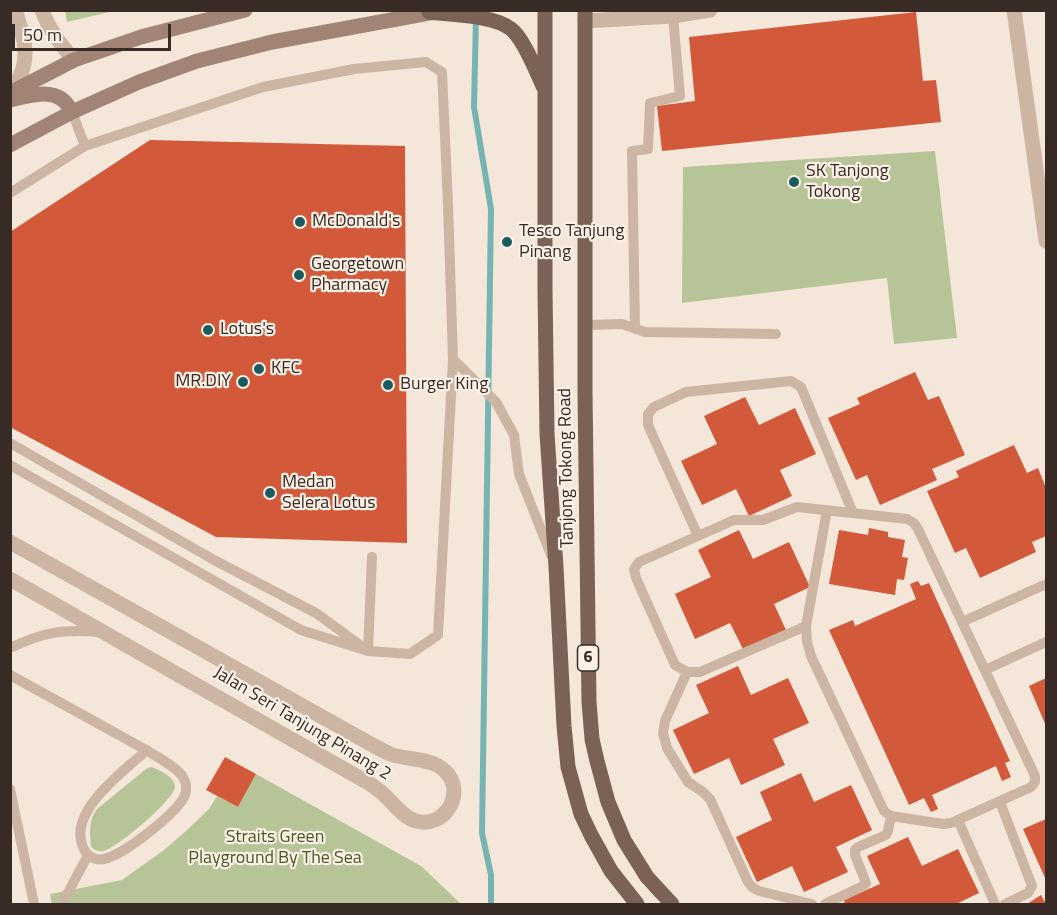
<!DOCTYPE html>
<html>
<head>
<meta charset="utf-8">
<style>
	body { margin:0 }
	#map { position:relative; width:1057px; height:915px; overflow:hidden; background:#f4e7d9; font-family:"Titillium Web",sans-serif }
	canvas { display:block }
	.frame { position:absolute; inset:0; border:12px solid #382b26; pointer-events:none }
	.scale { position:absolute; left:12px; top:24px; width:159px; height:27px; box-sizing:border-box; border:3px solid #382b26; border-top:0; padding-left:8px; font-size:18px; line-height:21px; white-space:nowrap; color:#382b26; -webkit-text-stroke:4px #fbf1e6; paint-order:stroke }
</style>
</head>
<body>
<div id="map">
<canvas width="1057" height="915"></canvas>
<div class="frame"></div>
<div class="scale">50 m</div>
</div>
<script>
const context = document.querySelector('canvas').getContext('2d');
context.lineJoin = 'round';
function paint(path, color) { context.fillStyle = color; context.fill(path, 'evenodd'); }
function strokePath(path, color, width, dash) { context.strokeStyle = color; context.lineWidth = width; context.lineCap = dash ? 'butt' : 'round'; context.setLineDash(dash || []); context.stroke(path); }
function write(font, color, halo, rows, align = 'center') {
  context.font = font + ' "Titillium Web",sans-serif'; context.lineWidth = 4.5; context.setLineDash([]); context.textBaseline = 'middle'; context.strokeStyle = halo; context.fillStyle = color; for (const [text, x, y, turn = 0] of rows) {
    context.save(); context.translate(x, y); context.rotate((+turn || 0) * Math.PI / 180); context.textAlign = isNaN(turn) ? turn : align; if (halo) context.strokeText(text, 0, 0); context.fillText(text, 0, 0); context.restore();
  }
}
paint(new Path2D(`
	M65,10H114V11L67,22Z
	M935,151L957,338L894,344L887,278L682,303L683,167Z
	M151,767C160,770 175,777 175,787C174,800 116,849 103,851C98,852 95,850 91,847C90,832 88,821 97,809L146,769Z
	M256,774L421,866L461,904H52L50,894L122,880L164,850L186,831L209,809L217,796L238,807Z`), '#b7c498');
strokePath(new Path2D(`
	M476,17L474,107L491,209L482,833L491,875V904`), '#76b4b4', 6);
paint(new Path2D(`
	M916,12L923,81L936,80L941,122L662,151L657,106L695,101L689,37Z
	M150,140L405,146L407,543L216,537L10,427V232Z
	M915,372L928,400L939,396L965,455L932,469L937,480L880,505L867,475L856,480L828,418L860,404L857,398Z
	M745,397L759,425L795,408L816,454L780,470L792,496L749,516L736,489L702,505L681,461L717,444L704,416Z
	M1014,445L1027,473L1038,468L1046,488V536L1032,542L1036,552L980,578L966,548L955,553L927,491L959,477L956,471Z
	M869,528L888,532V537L905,540L902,557L908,558L904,580L897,579L895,595L829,584L839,530L868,535Z
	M739,530L753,559L789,542L810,587L774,604L786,630L743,649L730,623L695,639L675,594L711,577L698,550Z
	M918,581L921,586L929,583L1010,761L1005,763L1011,777L1002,781L996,766L932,795L938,809L931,812L924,798L909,805L829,630L853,620L855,626L916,599L910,584Z
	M738,666L751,695L788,678L809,723L773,739L785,765L741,785L729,758L694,774L673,730L709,713L696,685Z
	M1046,678V726L1029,686Z
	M225,757L256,774L238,807L206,790Z
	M801,773L814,802L851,785L872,830L836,847L848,872L804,892L792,866L757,882L736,837L772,820L760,792Z
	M1046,819V880L1023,829Z
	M908,837L922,866L958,849L979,893L956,904H845L844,900L880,884L867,856Z
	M1041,895L1046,904H1027Z`), '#d2593a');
strokePath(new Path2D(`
	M72,112L85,146
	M10,193L85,146L263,87L354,69L426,62L442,72L448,204L453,359L438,635L410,654L368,651L301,630L10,465
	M586,325L622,324L645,332L776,334
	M635,329L632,151L648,149L650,103L680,96L673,16
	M453,359L496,402L514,435L519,474L551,555
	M10,443L214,560L316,613L360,645
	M698,536L648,425V414L654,407L686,392L791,381L801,387L853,513
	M962,622L1046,584
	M806,626L700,672H687L675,665L636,578L634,569L639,562L734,520H763L797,507L907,519L914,523L918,529L1035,776V782L1031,787L951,823L943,824L891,816L884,811L811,656L807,642L806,626L827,510
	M10,648C44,632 62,629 99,632
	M368,651L372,557
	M985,670L1046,642
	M687,672L665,721L663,733L667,748L688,782L703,792L710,799L748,882L752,887L759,891L812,904
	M10,675C47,695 83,715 119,735C133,743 175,764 183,777C186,782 187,789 185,795C179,812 122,856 104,859C97,861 88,857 85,851C63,814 124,771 147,750
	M10,789L34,904
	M1000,802L1032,886L1028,893L1005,904
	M958,820L995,904
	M63,904L64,900L88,855
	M825,904L863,886L866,883L855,855V850L858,847L886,835L888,831L891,816`), '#cdb5a4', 10);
strokePath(new Path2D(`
	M1014,10L1046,241
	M585,21L673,16L710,10`), '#cdb5a4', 15);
strokePath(new Path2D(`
	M42,10C49,30 61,45 74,60
	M13,91C16,84 21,76 23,68C29,49 21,29 15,10
	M10,542L376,747C381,749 387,753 393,755C409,760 432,758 445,771C467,792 445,829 416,821C402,817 392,801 381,792C376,788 371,784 365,781L10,579`), '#cdb5a4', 15);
strokePath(new Path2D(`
	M10,93L74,60L141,37L245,10
	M10,100C27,96 48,89 63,100C67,103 69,108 72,112
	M10,145L72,112L139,82L197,61L272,42L440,11`), '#a18475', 15);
strokePath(new Path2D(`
	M545,10V289L547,434L556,567L564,726L568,767L581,814L591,835L611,871L637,904
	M585,10V391L588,627L589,702L592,739L597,761L608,802L624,840L647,877L672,904
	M429,12C451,15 494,15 511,29C524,39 536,71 543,86`), '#7b6156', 15);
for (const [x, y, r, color] of [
	[794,182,6,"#185c5e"],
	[300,222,6,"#185c5e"],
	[507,242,6,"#185c5e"],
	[299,275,6,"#185c5e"],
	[208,330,6,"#185c5e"],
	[259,369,6,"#185c5e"],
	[243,382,6,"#185c5e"],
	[388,385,6,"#185c5e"],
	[270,493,6,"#185c5e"]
]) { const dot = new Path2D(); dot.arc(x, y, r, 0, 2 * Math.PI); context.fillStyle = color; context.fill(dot); strokePath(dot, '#fbf1e6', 2); }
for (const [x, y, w] of [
	[588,658,21]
]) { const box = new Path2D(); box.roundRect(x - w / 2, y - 13, w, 26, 4.5); context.fillStyle = '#fbf1e6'; context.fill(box); strokePath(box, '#382b26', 1.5); }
write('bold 16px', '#382b26', null, [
	["6",588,658]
]);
write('18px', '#382b26', '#fbf1e6', [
	["SK Tanjong",806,172],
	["Tokong",806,193],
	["McDonald's",312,222],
	["Tesco Tanjung",519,232],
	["Pinang",519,253],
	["Georgetown",311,265],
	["Pharmacy",311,286],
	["Lotus's",220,330],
	["KFC",271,369],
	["MR.DIY",231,382,"right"],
	["Burger King",400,385],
	["Medan",282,483],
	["Selera Lotus",282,504]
], 'left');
write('18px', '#382b26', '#fbf1e6', [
	["Tanjong Tokong Road",567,468,-91],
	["Jalan Seri Tanjung Pinang 2",302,724,31]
]);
write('18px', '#495928', '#fbf1e6', [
	["Straits Green",275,838],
	["Playground By The Sea",275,859]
]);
</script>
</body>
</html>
